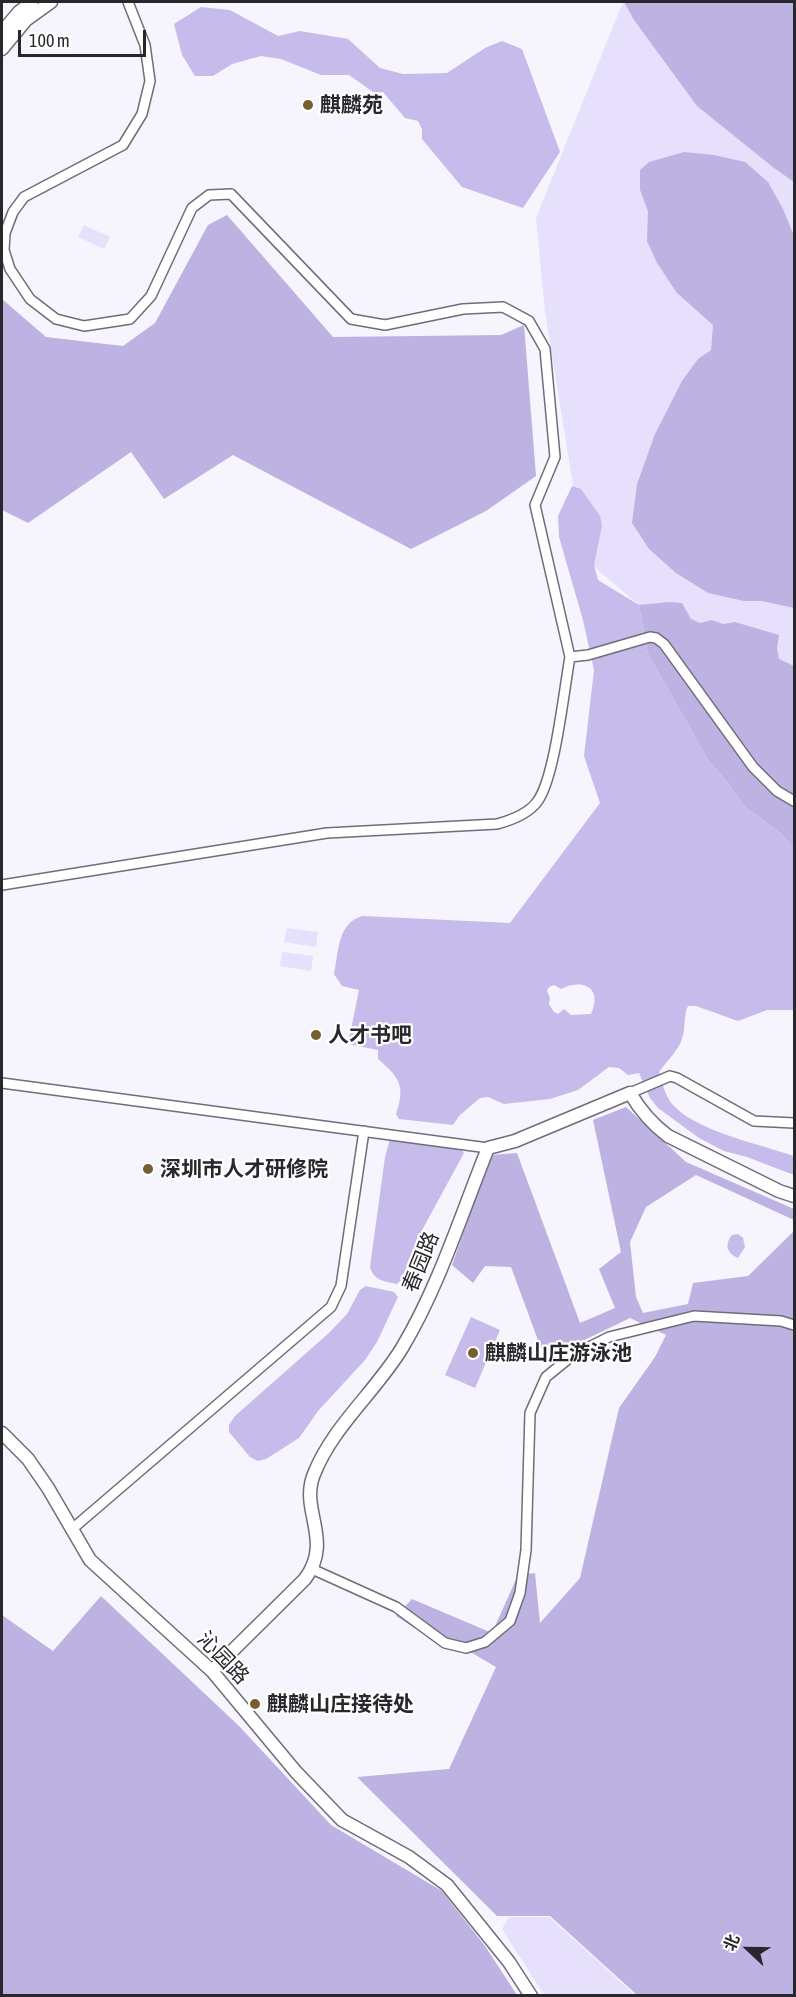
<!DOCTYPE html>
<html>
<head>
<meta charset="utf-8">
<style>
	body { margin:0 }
	#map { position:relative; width:796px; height:1997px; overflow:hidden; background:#f6f4fd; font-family:"Asap Condensed","Noto Sans SC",sans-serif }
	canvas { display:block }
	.frame { position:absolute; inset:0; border:3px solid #28272c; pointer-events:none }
	.north { position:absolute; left:718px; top:1919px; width:60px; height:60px; -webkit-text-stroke:4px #fff; paint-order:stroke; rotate:292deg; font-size:16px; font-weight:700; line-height:24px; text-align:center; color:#28272c }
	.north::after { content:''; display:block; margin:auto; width:21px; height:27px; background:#28272c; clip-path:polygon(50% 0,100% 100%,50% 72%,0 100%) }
	.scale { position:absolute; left:18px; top:30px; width:128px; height:27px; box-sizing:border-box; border:3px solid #28272c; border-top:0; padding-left:8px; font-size:18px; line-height:21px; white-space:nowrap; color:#28272c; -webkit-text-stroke:4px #fff; paint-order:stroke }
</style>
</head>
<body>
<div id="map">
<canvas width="796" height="1997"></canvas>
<div class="frame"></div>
<div class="north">北</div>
<div class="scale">100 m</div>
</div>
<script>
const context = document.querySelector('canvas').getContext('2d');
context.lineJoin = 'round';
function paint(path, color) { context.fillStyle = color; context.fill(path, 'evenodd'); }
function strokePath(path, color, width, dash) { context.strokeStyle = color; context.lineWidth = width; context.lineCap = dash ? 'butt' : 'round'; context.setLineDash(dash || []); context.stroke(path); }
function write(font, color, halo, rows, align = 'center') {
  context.font = font + ' "Asap Condensed","Noto Sans SC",sans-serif'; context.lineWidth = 4.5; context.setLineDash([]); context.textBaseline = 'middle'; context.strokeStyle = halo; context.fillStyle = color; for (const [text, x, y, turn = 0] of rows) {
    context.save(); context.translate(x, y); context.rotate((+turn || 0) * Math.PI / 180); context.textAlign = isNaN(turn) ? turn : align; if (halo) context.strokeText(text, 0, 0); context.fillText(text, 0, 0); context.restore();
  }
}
paint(new Path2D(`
	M623,2H794V784L639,605L585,559L545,312L536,218Z
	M84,225L110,237L104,249L78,237Z
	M287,928L318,932L316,947L284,942Z
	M282,952L313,956L311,971L280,966Z
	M509,1917H549L635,1995H544L502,1929Z`), '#e6e0fc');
paint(new Path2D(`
	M624,2H794V182L774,168L697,106L634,20Z
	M684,152L714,155L745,162L768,182L783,209L794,236V608L762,601H744L708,593L676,573L649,549L632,523L637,484L655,434L682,381L698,359L711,350L713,325L677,293L657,263L647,241L648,211L640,190V170L649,162Z
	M227,215L333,337L501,335L524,325L536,476L486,511L411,549L233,455L164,499L131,452L28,523L2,510V299L46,337L123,346L155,323L208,225Z
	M669,602L682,603L691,619L700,623L712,620L723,624L735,622L779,635L777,648L779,659L794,666V848L781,834L745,807L727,782L708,760L648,654L639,605Z
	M626,1107L686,1162L794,1209V1220L696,1175L646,1207L630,1242L636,1297L643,1313L688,1304L693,1283L748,1276L794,1231V1995H637L550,1916H497L357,1777L449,1769L496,1667L472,1653L445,1648L396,1616L412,1599L492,1633L518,1575L535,1573L540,1623L580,1578L619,1408L655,1357L666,1335L630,1318L545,1359L511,1267L485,1266L473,1283L452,1265L491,1155L517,1153L580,1323L615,1308L599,1269L621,1252L593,1120Z
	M101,1596L239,1726L331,1825L442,1891L485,1946L517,1995H2V1615L53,1651Z`), '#bdb2e1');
paint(new Path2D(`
	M201,7L230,10L278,36L300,31L348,39L380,68L403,74L447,73L485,48L502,41L522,49L560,152L523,208L462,187L422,139V129L418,121L405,118L383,92H373L349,75H321L281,59L261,56L232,64L213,76H195L182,55L174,24Z
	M572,486L581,489L600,516L602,526L594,565L598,580L639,605L648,654L708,760L727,782L745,807L781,834L794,848V1010H767L738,1021L696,1006H688C683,1016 686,1028 682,1039C678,1051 666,1062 659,1072C663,1084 665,1097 674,1106C697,1131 762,1145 794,1156V1175L747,1157L724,1151L699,1138L658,1108L650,1098L639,1073L628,1075L619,1068L609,1067L578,1090L550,1099L504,1104L488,1097L480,1098L459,1116L453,1125L399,1119L396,1114C406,1086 399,1077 378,1059V1050L348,1044L359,990L342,986L334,974C339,951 337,924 362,916L510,923L600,803L584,756L594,670L583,620L559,537L558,516ZM554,985L561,989C583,978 603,988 591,1014L571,1015L564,1009L558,1014L554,1012L549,1004L550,998L547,991L549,987Z
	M390,1139L455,1143L464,1153L421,1232C417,1249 411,1272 397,1284C384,1281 374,1281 370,1267L385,1157Z
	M738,1234L743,1238L745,1247L738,1258C727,1253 724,1245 732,1235Z
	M366,1286L394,1292L398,1297L377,1342L365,1360L318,1411L299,1438L266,1459L258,1461L250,1457L229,1432V1425L235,1416L330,1332L347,1314L360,1290Z
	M471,1317L500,1330L475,1388L445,1375Z`), '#c6bbea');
const minor = new Path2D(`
	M128,2L145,45L150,81L142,114L123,145L24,197L13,212L5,233L4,250L10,269L30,299L56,319L84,326L130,319L151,296L192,208L209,195L231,194L351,319L385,325L463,309L503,307L529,321L545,349L555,457L535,505L570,657
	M2,885L327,833L497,824C512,820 528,814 537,802C555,779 564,689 570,657L588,655L650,637L656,638L664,644L753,767L777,791L794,801
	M2,1083L488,1148
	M630,1093L670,1076L677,1078L754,1121L794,1123
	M71,1530L331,1307L341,1286L364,1131
	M312,1569L396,1607L445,1643L466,1648L485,1642L510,1621L520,1593L526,1550L530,1413L546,1377L573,1355L609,1337L694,1316L781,1321L794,1325`);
const tertiary = new Path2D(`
	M2,32L19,12L32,2
	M2,49L26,20L51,2
	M2,1433L28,1459L48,1488L90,1560L212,1671L296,1772L342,1820L409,1857L447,1885L509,1962L531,1996
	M212,1671L305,1579C334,1540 299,1510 314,1474C333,1426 376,1391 402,1348C439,1286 461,1215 488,1148L515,1141L630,1093C640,1110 652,1124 668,1136L779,1191L794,1196`);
strokePath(minor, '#6f6d78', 12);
strokePath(tertiary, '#6f6d78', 15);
strokePath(minor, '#fff', 9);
strokePath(tertiary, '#fff', 12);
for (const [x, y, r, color] of [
	[308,105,6,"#755f2f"],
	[316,1035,6,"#755f2f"],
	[148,1169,6,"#755f2f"],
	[473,1353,6,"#755f2f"],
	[255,1704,6,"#755f2f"]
]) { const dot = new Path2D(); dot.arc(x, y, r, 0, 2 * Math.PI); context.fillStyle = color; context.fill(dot); strokePath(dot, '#fff', 2); }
write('bold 21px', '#28272c', '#fff', [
	["麒麟苑",320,105],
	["人才书吧",328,1035],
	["深圳市人才研修院",160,1169],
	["麒麟山庄游泳池",485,1353],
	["麒麟山庄接待处",267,1704]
], 'left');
write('21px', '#28272c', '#fff', [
	["春园路",421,1262,-68],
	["沁园路",223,1658,46]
]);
</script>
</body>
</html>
